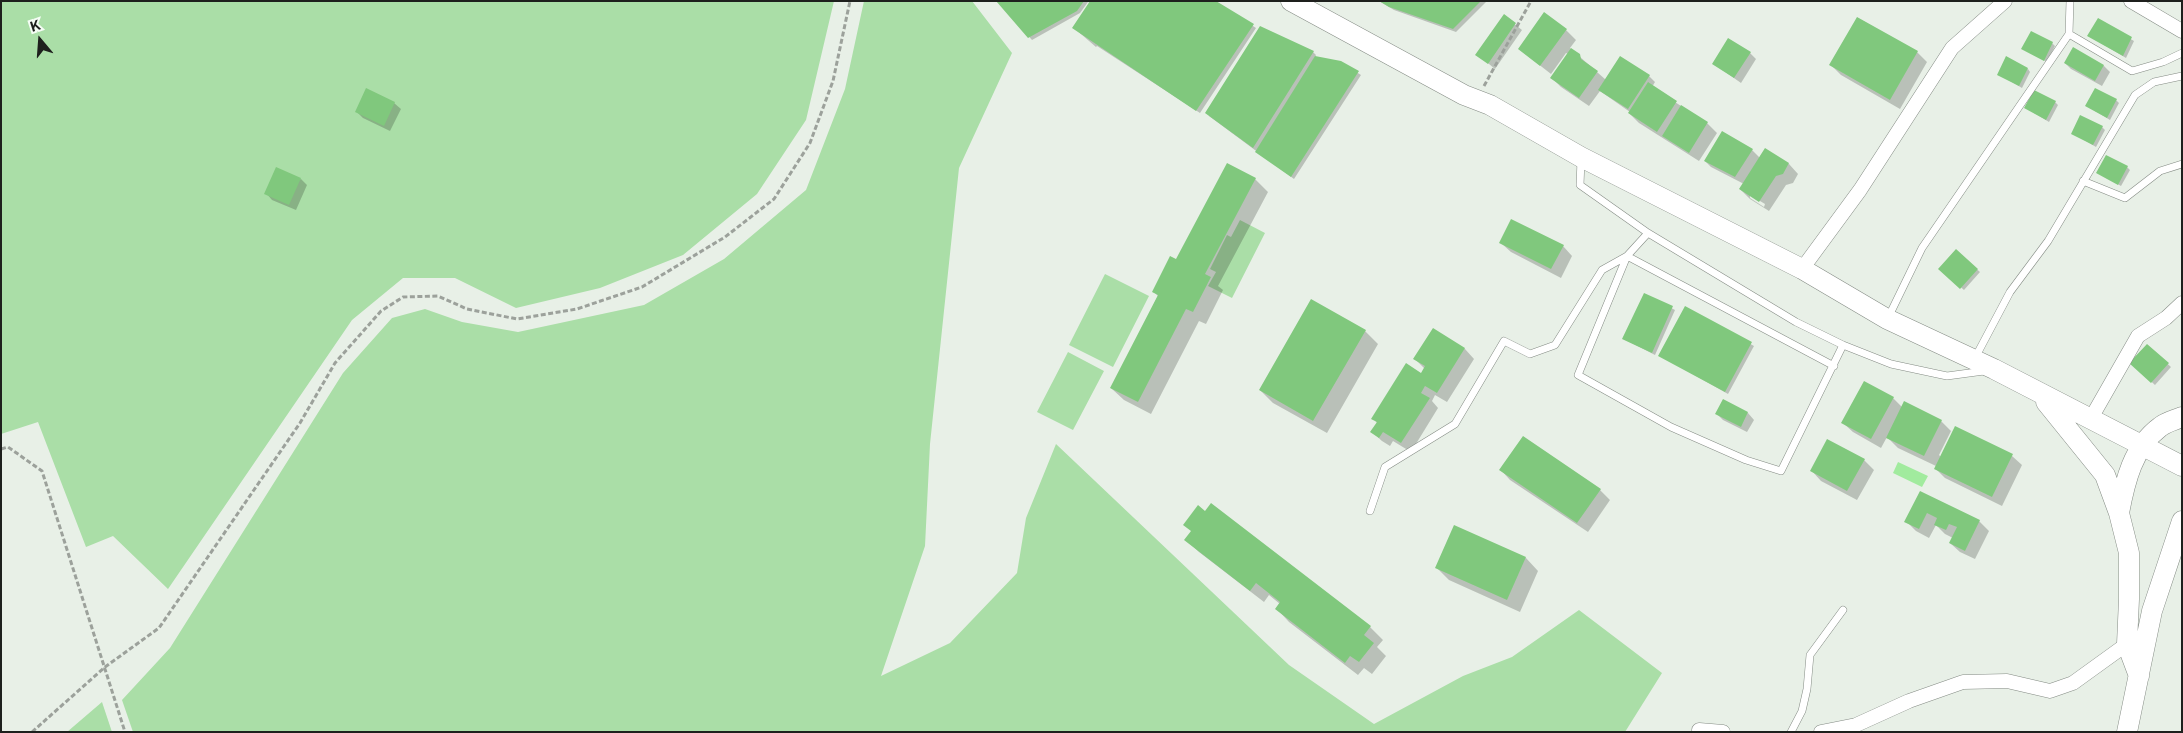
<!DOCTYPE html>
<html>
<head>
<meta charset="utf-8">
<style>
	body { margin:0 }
	#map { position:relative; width:2183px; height:733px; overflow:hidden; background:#e8f0e7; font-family:"Public Sans",sans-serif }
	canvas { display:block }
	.frame { position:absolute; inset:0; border:2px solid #1e201d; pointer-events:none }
	.north { position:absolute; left:15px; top:15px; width:50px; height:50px; -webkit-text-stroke:4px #f5fdf5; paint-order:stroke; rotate:342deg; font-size:14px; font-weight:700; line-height:20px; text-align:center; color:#1e201d }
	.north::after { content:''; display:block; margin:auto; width:18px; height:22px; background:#1e201d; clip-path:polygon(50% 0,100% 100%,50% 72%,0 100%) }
</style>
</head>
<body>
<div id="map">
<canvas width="2183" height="733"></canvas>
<div class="frame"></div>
<div class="north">K</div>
</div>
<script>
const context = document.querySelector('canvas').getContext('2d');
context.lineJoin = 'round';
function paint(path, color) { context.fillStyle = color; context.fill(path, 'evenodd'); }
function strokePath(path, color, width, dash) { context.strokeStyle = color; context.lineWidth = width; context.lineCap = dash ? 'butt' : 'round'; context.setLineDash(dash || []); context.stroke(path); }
paint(new Path2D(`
	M1,1H834L806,120L757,194L683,255L600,288L516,308L455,278H403L352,320L168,589L113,536L86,547L38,422L1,434Z
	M864,1H972L1012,53L959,168L930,444L925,546L881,676L950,643L1017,573L1026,518L1056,444L1289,665L1374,724L1463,676L1512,657L1579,610L1662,673L1625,732H133L122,700L170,648L343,373L392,318L425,309L462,322L518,332L644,305L724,259L806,190L845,89Z
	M1240,220L1265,233L1232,298L1208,286L1216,272L1210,269L1227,235L1231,237Z
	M1105,274L1149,296L1113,367L1069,345Z
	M1068,352L1104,371L1073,430L1037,412Z
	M102,702L112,732H67Z`), '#aadea7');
paint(new Path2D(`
	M1898,462L1928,476L1922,487L1893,473Z`), '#a1eb9e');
paint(new Path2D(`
	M997,1H1214L1256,28L1200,113L1097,46L1096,47L1074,28L1090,3L1088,2L1080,13L1032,40Z
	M1379,1H1487L1456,32L1394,10Z
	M1504,16L1522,30L1495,69L1477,54Z
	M1858,18L1917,52L1927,62L1900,109L1841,75L1831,65Z
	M2098,20L2134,41L2126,58L2089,36Z
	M1260,28L1313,52L1316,55L1315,57L1340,62L1361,75L1294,179L1209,116Z
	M1566,30L1576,40L1570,48L1606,80L1649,76L1655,82L1652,87L1707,123L1717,133L1699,161L1639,123L1629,113L1630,112L1600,91L1589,106L1561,87L1552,78L1568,54L1566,53L1551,74L1519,49Z
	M2052,43L2055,46L2047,62L2023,49Z
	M2073,49L2104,66L2110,72L2102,86L2071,69L2065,63Z
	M1750,53L1756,59L1741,83L1714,64Z
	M2028,69L2030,72L2022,88L1998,74Z
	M2116,100L2119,103L2110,120L2087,106Z
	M2055,102L2058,105L2049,122L2026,108Z
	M394,103L401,109L390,131L363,118L357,112Z
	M2102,127L2105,130L2096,147L2072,133Z
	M1752,150L1760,158L1765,150L1789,164L1798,174L1793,183L1786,185L1769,211L1750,199L1740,189L1744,184L1711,167L1705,161ZM1750,195L1765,204L1764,207L1750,198Z
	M2127,167L2130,170L2121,186L2098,173Z
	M301,179L307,185L296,210L272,200L266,193Z
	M1255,179L1268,192L1218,286L1223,290L1206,324L1199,321L1151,414L1124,400L1111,388L1158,296L1153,291L1177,261Z
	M1501,243L1563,246L1572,256L1561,278L1511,252Z
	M1956,251L1980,272L1964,290L1940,269Z
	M1645,294L1675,310L1655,355L1624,339Z
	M1686,308L1754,346L1728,394L1659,355Z
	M1433,329L1465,349L1474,359L1447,402L1435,395L1432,401L1438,408L1411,452L1393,441L1390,446L1382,441L1372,432L1377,423L1373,418L1421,375L1425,369L1415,359Z
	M1365,331L1378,344L1327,433L1273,403L1260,390Z
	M2147,345L2171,367L2155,385L2131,363Z
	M1893,398L1902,407L1941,421L1951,431L1939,455L1941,457L1955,428L2012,456L2022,465L2002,506L1945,478L1935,468L1936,466L1898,448L1887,437L1881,448L1853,432L1843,423Z
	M1723,401L1748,413L1754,420L1747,432L1723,420L1717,414Z
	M1864,460L1874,470L1857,500L1821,481L1812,471Z
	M1501,470L1600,490L1610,500L1588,532L1510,480Z
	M1920,492L1979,521L1989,531L1975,559L1960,552L1950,543L1953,538L1945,534L1936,525L1929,538L1916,531L1906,521Z
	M1211,505L1370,627L1383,640L1377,647L1386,656L1372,674L1364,668L1358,675L1289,622L1277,609L1280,604L1269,595L1264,602L1199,552L1186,540Z
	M1526,558L1538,571L1520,612L1449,580L1436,567Z`), '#0003');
paint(new Path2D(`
	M996,1H1084L1077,11L1028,38Z
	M1090,1H1216L1254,24L1196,111L1072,28Z
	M1379,1H1481L1453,29L1389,7Z
	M1544,12L1567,29L1540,66L1518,49Z
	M1504,14L1516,23L1488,64L1475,55Z
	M1857,17L1918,51L1890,100L1829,65Z
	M2098,18L2132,37L2123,56L2087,36Z
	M1260,26L1314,51L1253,148L1205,113Z
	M2031,31L2053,42L2044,61L2021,49Z
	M1728,38L1751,52L1734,78L1712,64Z
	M2073,47L2104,65L2095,81L2064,63Z
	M1571,48L1580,54L1581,59L1598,71L1579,98L1550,78Z
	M1315,56L1341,61L1359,71L1291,177L1255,152Z
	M1620,56L1650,75L1628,109L1598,90Z
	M2006,56L2028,68L2019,86L1997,75Z
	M1648,82L1677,101L1657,132L1628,113Z
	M366,88L395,102L384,126L355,112Z
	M2095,88L2117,99L2107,118L2085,106Z
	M2034,90L2056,101L2046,120L2024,108Z
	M1681,105L1708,122L1689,153L1662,136Z
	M2080,115L2103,126L2093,145L2071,134Z
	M1722,131L1753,149L1735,177L1704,161Z
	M1765,148L1789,163L1783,174L1776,176L1759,202L1739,189Z
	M2106,155L2128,166L2118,185L2096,173Z
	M1227,163L1256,178L1205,274L1211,277L1193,312L1186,309L1138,402L1110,388L1158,295L1152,292L1170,256L1176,259Z
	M276,167L301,178L289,205L264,194Z
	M1511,219L1564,245L1551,269L1499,243Z
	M1956,249L1978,269L1960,289L1938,269Z
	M1644,293L1673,306L1652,353L1622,339Z
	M1311,299L1366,330L1313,421L1259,390Z
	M1685,306L1752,342L1725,392L1658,356Z
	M1433,328L1465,348L1437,393L1425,386L1421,393L1430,398L1401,443L1383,432L1379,438L1370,432L1377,422L1371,419L1406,363L1421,373L1425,366L1413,359Z
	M2147,344L2169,363L2151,383L2129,363Z
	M1864,381L1894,397L1871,439L1841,423Z
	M1723,399L1748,412L1741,427L1715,414Z
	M1904,401L1942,420L1924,456L1886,438Z
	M1955,426L2013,454L1992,497L1934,469Z
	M1523,436L1601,489L1577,523L1499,470Z
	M1827,439L1865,459L1847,491L1810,471Z
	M1920,491L1980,520L1965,551L1949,543L1957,527L1949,524L1946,530L1934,525L1937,518L1927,513L1919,529L1904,522Z
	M1211,503L1371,626L1364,635L1374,643L1359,662L1350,656L1345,663L1275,609L1280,602L1256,583L1250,591L1184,540L1191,531L1183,525L1198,505L1205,511Z
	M1454,525L1526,557L1507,600L1435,568Z`), '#80c87d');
const lane = new Path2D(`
	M2069,34L2132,71L2163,62L2182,53
	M1581,160L1580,185L1648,233L1796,322L1843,345L1891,364L1947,376L1984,371
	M2083,181L2125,198L2160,171L2182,164
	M1648,233L1627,256L1578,375L1671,427L1746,460L1781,471L1843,345
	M1888,318L1922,248L2069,34L2070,1
	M1975,358L2010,292L2048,241L2135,95L2154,82L2182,76
	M1370,511L1385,467L1455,424L1504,341L1530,354L1555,345L1602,270L1627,256L1834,366
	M1791,732L1802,711L1807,689L1810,655L1843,610`);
const street = new Path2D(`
	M2131,1L2182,31
	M1802,269L1860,190L1952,48L2005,1
	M2090,420L2138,336L2166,318L2182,303
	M1699,730L1723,732
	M1821,732L1856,725L1909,701L1963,682L2007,681L2050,691L2073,683L2127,644`);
const secondary = new Path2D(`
	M1291,1L1464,95L1490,105L1581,157L1802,269L1887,319L1994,369L2182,466
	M2046,402L2105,475L2119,513L2129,553V599L2127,644L2139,676
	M2119,513C2125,481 2133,447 2160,427C2166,422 2175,420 2182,417
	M2127,732L2152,611L2182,521`);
strokePath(lane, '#848b84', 8);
strokePath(street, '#848b84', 15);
strokePath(secondary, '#848b84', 21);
strokePath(new Path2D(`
	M1484,86L1531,1
	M1,449L8,447L42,471L125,732
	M32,732L105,667L159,628L300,423L335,363L381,311L403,297L438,296L467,309L517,319L577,309L642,287L725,237L774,199L810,143L833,81L850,1`), '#9ca19b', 3, [5, 2.5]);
strokePath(lane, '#fff', 7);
strokePath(street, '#fff', 14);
strokePath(secondary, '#fff', 20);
</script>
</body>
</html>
